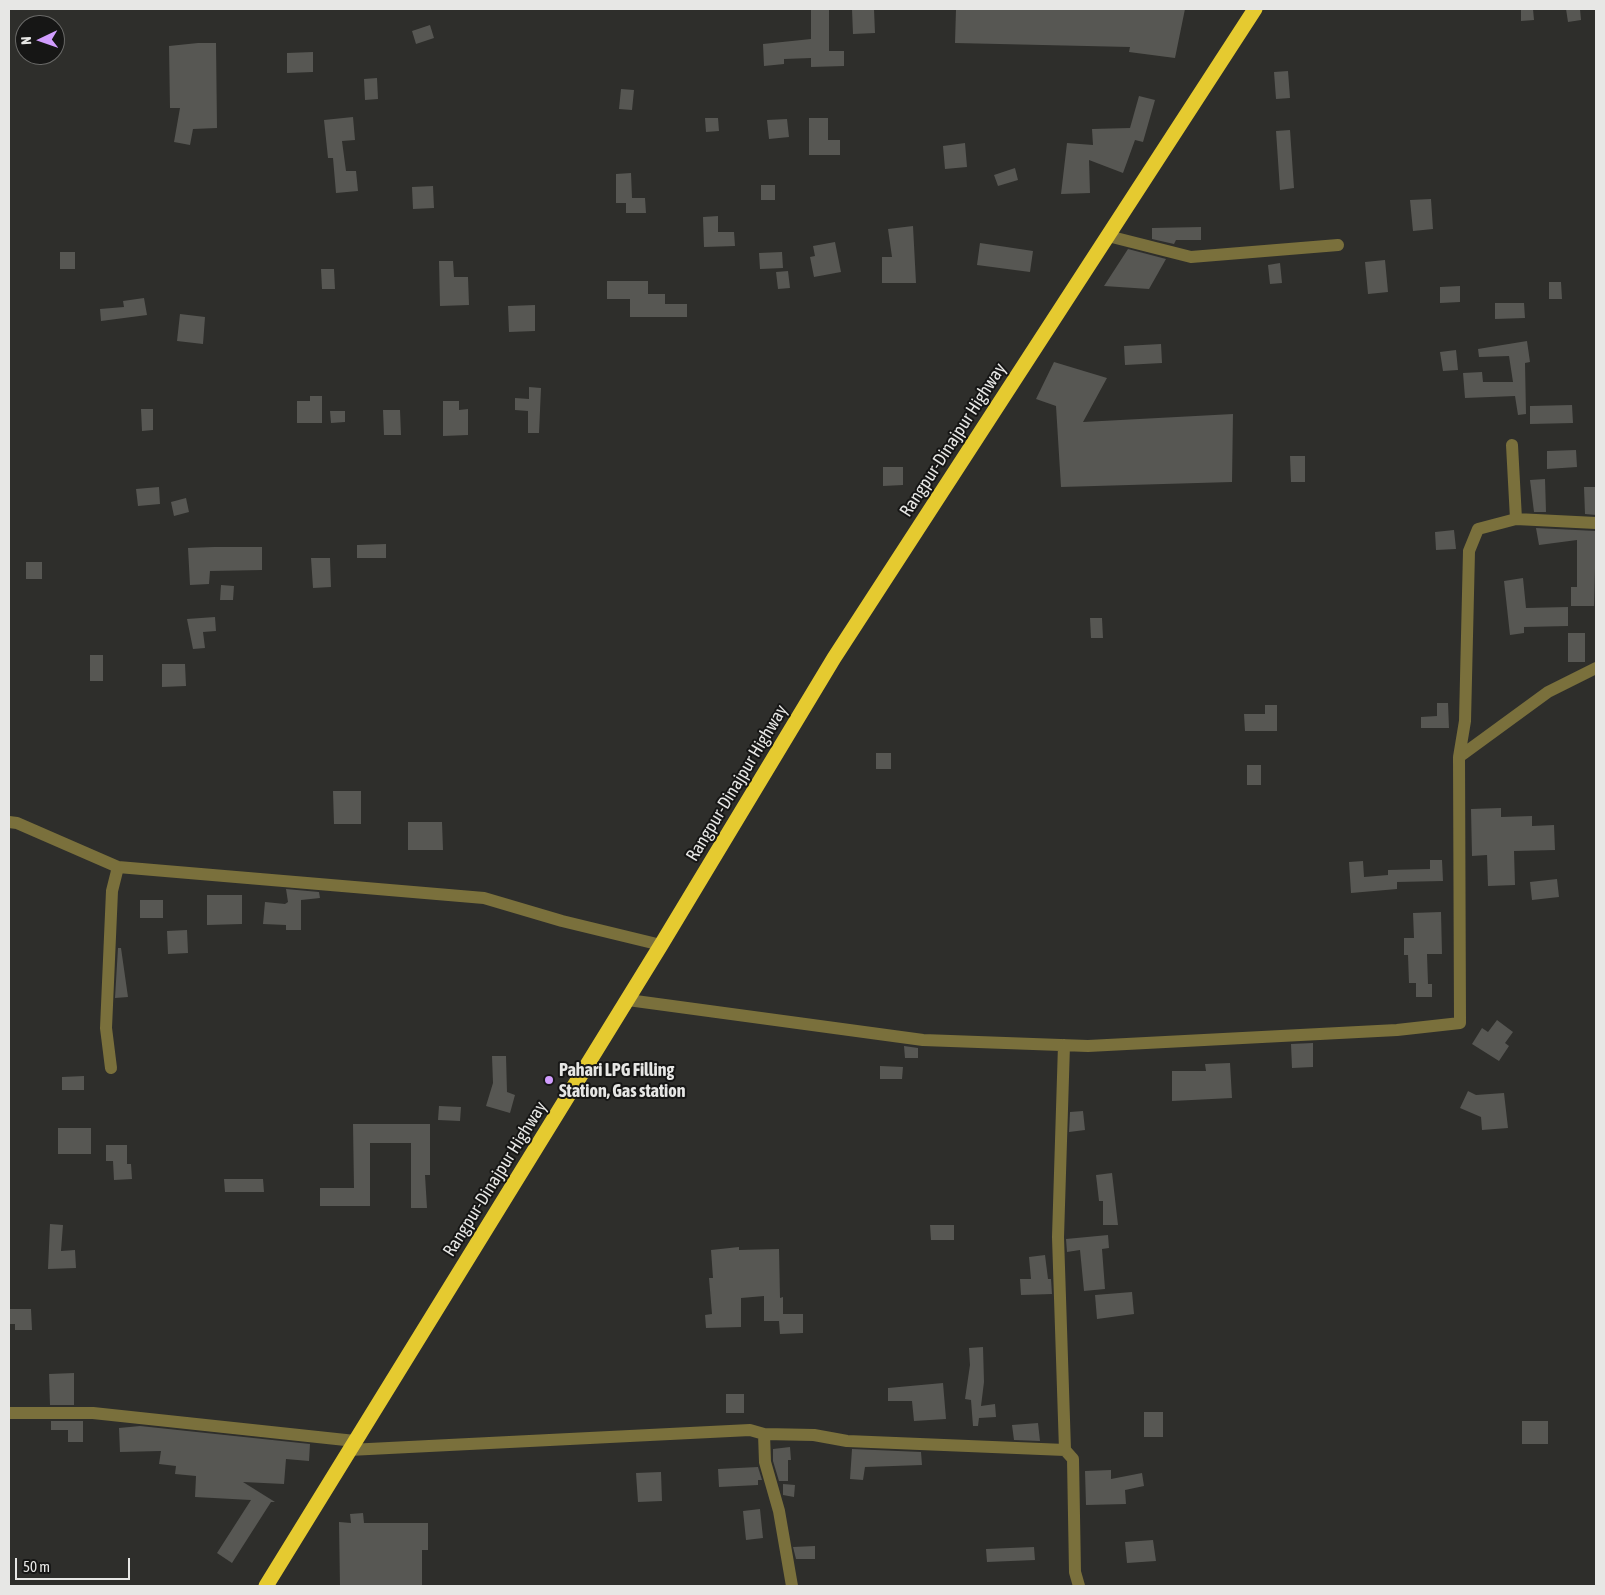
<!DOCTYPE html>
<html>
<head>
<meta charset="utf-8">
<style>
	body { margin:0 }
	#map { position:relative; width:1605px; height:1595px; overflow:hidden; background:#2e2e2b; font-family:"Asap Condensed",sans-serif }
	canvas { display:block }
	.frame { position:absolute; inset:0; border:10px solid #e7e7e5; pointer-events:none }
	.north { position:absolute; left:15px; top:15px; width:50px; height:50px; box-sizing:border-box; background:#161615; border:1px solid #6a6a68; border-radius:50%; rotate:267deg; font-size:14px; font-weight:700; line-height:20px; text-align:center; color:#e7e7e5 }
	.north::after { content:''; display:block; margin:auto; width:18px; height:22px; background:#d19dfe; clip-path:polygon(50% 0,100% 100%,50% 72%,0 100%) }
	.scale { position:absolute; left:15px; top:1558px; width:115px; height:22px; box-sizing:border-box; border:2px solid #e7e7e5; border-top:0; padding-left:6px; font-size:15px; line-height:18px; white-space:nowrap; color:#e7e7e5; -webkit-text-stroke:4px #161615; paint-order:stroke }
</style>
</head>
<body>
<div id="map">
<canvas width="1605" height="1595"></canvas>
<div class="frame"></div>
<div class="north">N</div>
<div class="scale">50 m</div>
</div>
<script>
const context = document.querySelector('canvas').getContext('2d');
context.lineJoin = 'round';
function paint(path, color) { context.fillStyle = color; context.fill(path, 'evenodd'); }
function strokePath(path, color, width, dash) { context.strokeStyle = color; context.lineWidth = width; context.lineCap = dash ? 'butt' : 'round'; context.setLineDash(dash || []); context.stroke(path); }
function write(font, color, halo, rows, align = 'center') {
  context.font = font + ' "Asap Condensed",sans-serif'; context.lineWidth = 4; context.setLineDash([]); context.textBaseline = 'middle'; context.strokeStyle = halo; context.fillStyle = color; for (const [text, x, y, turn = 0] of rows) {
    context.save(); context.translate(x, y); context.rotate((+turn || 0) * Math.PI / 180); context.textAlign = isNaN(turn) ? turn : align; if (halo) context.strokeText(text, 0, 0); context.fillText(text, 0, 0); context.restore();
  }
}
paint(new Path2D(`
	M811,9H829V51H844V66L811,67V58L784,59V64L764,66L763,44L811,39Z
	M852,9H874L875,33L853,34Z
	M956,9H1185L1175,58L1129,52L1130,47L955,43Z
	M1521,9H1533L1534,20L1521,21Z
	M1566,9H1580L1581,20L1568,22Z
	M430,25L434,38L416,44L412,31Z
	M198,43H216L217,128L193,129L190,145L174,142L180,108H170L169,46Z
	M313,52V72L287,73V53Z
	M1288,71L1290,98L1276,99L1274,72Z
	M377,78L378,99L365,100L364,79Z
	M621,89L634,90L632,110L619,109Z
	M1139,96L1155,100L1143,142L1135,140L1123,173L1089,160L1090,193L1061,194L1067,143L1093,145L1092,129L1130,128Z
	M353,117L355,140L342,141L346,171H356L358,191L336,193L333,158H328L324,120Z
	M705,118H718L719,131L706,132Z
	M809,118H828V140H840V155H809Z
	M787,119L789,137L769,139L767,120Z
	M1290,130L1294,188L1280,190L1276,131Z
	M965,143L967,167L945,169L943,146Z
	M1015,168L1018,180L998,186L994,175Z
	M631,173L632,198H645L646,213H626V203H616V174Z
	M761,185H775V200H761Z
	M433,186L434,208L413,209L412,187Z
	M1431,199L1433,229L1413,231L1410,200Z
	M718,216V232H734L735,246L704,247L703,217Z
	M913,226L916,283H882V257H892L888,229Z
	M1201,227V240H1176L1174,244L1152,239V228Z
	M835,242L841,272L814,277L810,257L815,256L813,246Z
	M980,243L1033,251L1030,272L977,265Z
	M1128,249L1166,259L1149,289L1104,286Z
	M60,252H75V269H60Z
	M782,252L783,268L760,269L759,253Z
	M1385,260L1388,292L1368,294L1365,262Z
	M439,261H453L454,277H468L469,305L440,306Z
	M1280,263L1282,283L1270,284L1268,265Z
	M321,269H334L335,289H322Z
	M788,271L790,288L778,289L776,272Z
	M607,281H648V294H665V304H687V317H630V299H607Z
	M1549,282H1561L1562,299H1549Z
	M1460,286V302L1440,303V287Z
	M144,298L147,315L101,321L100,309L124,307L123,301Z
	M1495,303H1524L1525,318L1495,319Z
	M535,305V331L509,332L508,306Z
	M180,314L205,317L203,344L177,341Z
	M1527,341L1530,362L1525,363L1526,414L1518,415L1515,396L1465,398L1463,373L1482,372L1483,382H1513L1509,356L1479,357L1478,349Z
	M1161,344L1162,363L1125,365L1124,346Z
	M1456,350L1458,370L1443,371L1440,352Z
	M1054,362L1107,378L1083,422L1233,414L1232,482L1061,487L1056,406L1036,399Z
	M529,387L541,388L539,433H528V411L515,410V398L529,399Z
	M310,396H322V423H297V401H310Z
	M443,401H459V410L468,409V435L443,436Z
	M1572,405L1573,423L1530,424V406Z
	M141,409H153V430L142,431Z
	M383,410H400L401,435H384Z
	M330,411H345V422L331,423Z
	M1576,450L1577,467L1547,469V451Z
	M1290,456H1305V482H1291Z
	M883,467H903V485L883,486Z
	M1545,479L1546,512H1534L1530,480Z
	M159,487L160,504L138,506L136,489Z
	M1584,487H1596V515L1585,514Z
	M186,498L189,512L174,516L171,502Z
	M1536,528L1596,531L1594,606H1571V587H1577V540L1539,545Z
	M1454,530L1456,549L1436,550L1435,532Z
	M386,544V558H357V545Z
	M214,547H262V570L210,571L209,584L190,585L188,548Z
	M311,558H330L331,587L313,588Z
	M26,562H42V579H26Z
	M1523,578L1526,608L1568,607V626L1524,627V633L1510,635L1504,581Z
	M221,585L234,586L233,600H220Z
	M215,617L216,631L203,632L205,648L193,649L187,619Z
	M1090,618H1102L1103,638H1091Z
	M1568,633H1585V662H1568Z
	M90,655H103V681H90Z
	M162,664H185L186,686L162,687Z
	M1437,703H1448L1449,728H1421V717L1437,716Z
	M1265,705H1277V731H1245L1244,714H1265Z
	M876,753H891V769H876Z
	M1247,765H1261V785H1247Z
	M333,791H361V824H334Z
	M1501,808V817L1532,816V826L1554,825L1555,850L1514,851L1515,885L1488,886L1487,855L1472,856L1471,809Z
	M408,822H442L443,850H408Z
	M1430,860H1442L1443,881L1397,882V889L1351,893L1349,862L1363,861L1364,877L1388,875V870L1430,869Z
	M1557,879L1559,897L1532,900L1530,882Z
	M286,889L319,892L320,898L301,900V930H286V925L263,924L265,902L285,904L288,902Z
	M207,895H242V924L207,925Z
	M140,900H163V918H140Z
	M1441,912L1442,954H1427L1428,984H1432V997H1416V983H1409L1408,955H1404V938H1414L1413,913Z
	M187,930L188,953L168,954L167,931Z
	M118,948H121L128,997L115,998Z
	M1497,1020L1513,1032L1505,1043L1509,1046L1499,1061L1472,1044L1482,1028L1488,1032Z
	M1313,1043V1067L1292,1068L1291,1044Z
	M904,1046L918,1048V1058H905Z
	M492,1056H506L507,1092L515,1095L510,1113L486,1106L493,1083Z
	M1230,1063L1232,1098L1172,1101V1071H1206L1205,1064Z
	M880,1066L903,1067L902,1079H880Z
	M84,1076V1090H62V1077Z
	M1468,1091L1476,1095L1504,1093L1508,1128L1482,1130L1481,1117L1460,1108Z
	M439,1106L461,1107L460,1121L438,1120Z
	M1083,1111L1085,1130L1069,1132L1070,1112Z
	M353,1124H430V1175H425L427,1208H411V1143H370V1206H320V1188H354Z
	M58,1128H91V1154H58Z
	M106,1145H127V1164H131L132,1179L114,1180L113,1161H106Z
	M1112,1173L1118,1225H1103V1201H1099L1096,1175Z
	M224,1179H263L264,1192H225Z
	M50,1224L63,1225L61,1251L75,1250L76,1268L48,1269Z
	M930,1225H954V1240H931Z
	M1108,1235L1109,1248L1102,1249L1105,1289L1084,1291L1080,1250L1067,1252L1066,1239Z
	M739,1247V1250L779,1249L780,1298L783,1297V1314H803V1333L780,1334L779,1321H764V1296L741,1298V1327L706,1328L705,1315L712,1314L709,1278H713L711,1250Z
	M1045,1255L1048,1279H1051L1052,1294L1021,1295L1020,1279H1031L1029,1257Z
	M1132,1292L1134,1314L1097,1319L1095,1295Z
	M9,1309H31L32,1330H15V1324H9Z
	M983,1347L984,1382L981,1406L995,1404L996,1417L979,1418L978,1426H973L971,1400L965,1399L970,1365L969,1348Z
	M74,1373V1405H50L49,1374Z
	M943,1383L946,1419L914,1421L912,1401H888V1388Z
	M726,1394H744V1413H726Z
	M1144,1412H1163V1437H1144Z
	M51,1421H83V1442H68V1430H51Z
	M1522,1421H1548V1444H1522Z
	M1038,1423L1040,1441L1014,1440L1012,1425Z
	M140,1426L310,1444L309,1461L286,1459L284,1484L243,1482L275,1502H271L232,1563L217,1553L251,1500L195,1497L196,1476L175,1474L176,1466L159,1464L161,1451L120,1452L119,1428Z
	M790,1447L791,1460H788V1481H779L773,1461V1449Z
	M852,1449L921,1452L922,1465L865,1467L863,1480L850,1479Z
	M758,1467L762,1480H758V1485L719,1487L718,1469Z
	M1111,1470V1479L1142,1473L1144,1486L1125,1490L1126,1504L1086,1505L1085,1471Z
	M661,1472L662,1501L638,1502L636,1473Z
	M783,1484L795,1485L794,1497L783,1495Z
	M760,1509L763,1538L746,1540L743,1511Z
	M363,1513L364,1523H428V1550H422V1586H340L339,1522L351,1523L350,1514Z
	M1153,1540L1156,1561L1127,1563L1125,1542Z
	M815,1546V1559H796L793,1547Z
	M1034,1547L1035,1560L987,1562L986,1549Z`), '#575753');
strokePath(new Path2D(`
	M1108,236L1191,257L1338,245
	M1512,445L1516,519
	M1459,757L1465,721L1469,551L1478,529L1516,519L1596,523
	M9,822L17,823L118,867L484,898L562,921L661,945
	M628,1000L923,1040L1088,1046L1397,1030L1460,1023L1459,757L1548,692L1596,668
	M1064,1045L1058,1237L1065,1450L1073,1459L1075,1572L1079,1586
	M111,1068L106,1028L112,891L118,867
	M9,1413H93L355,1441
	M764,1434L814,1435L847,1441L1065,1450
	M349,1450L750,1430L764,1434L765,1462L779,1511L792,1586`), '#7a703c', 12);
strokePath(new Path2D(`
	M266,1586L661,945L834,658L1255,9`), '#e5ca30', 15);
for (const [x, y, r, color] of [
	[549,1080,5,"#d19dfe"]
]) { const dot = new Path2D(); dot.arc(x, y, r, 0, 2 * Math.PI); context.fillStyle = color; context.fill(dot); strokePath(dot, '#161615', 2); }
write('18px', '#e7e7e5', '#161615', [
	["Rangpur-Dinajpur Highway",953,440,-57],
	["Rangpur-Dinajpur Highway",737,783,-59],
	["Rangpur-Dinajpur Highway",495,1179,-58]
]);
write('bold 18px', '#e7e7e5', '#161615', [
	["Pahari LPG Filling",559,1070],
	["Station, Gas station",559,1091]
], 'left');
</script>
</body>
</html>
